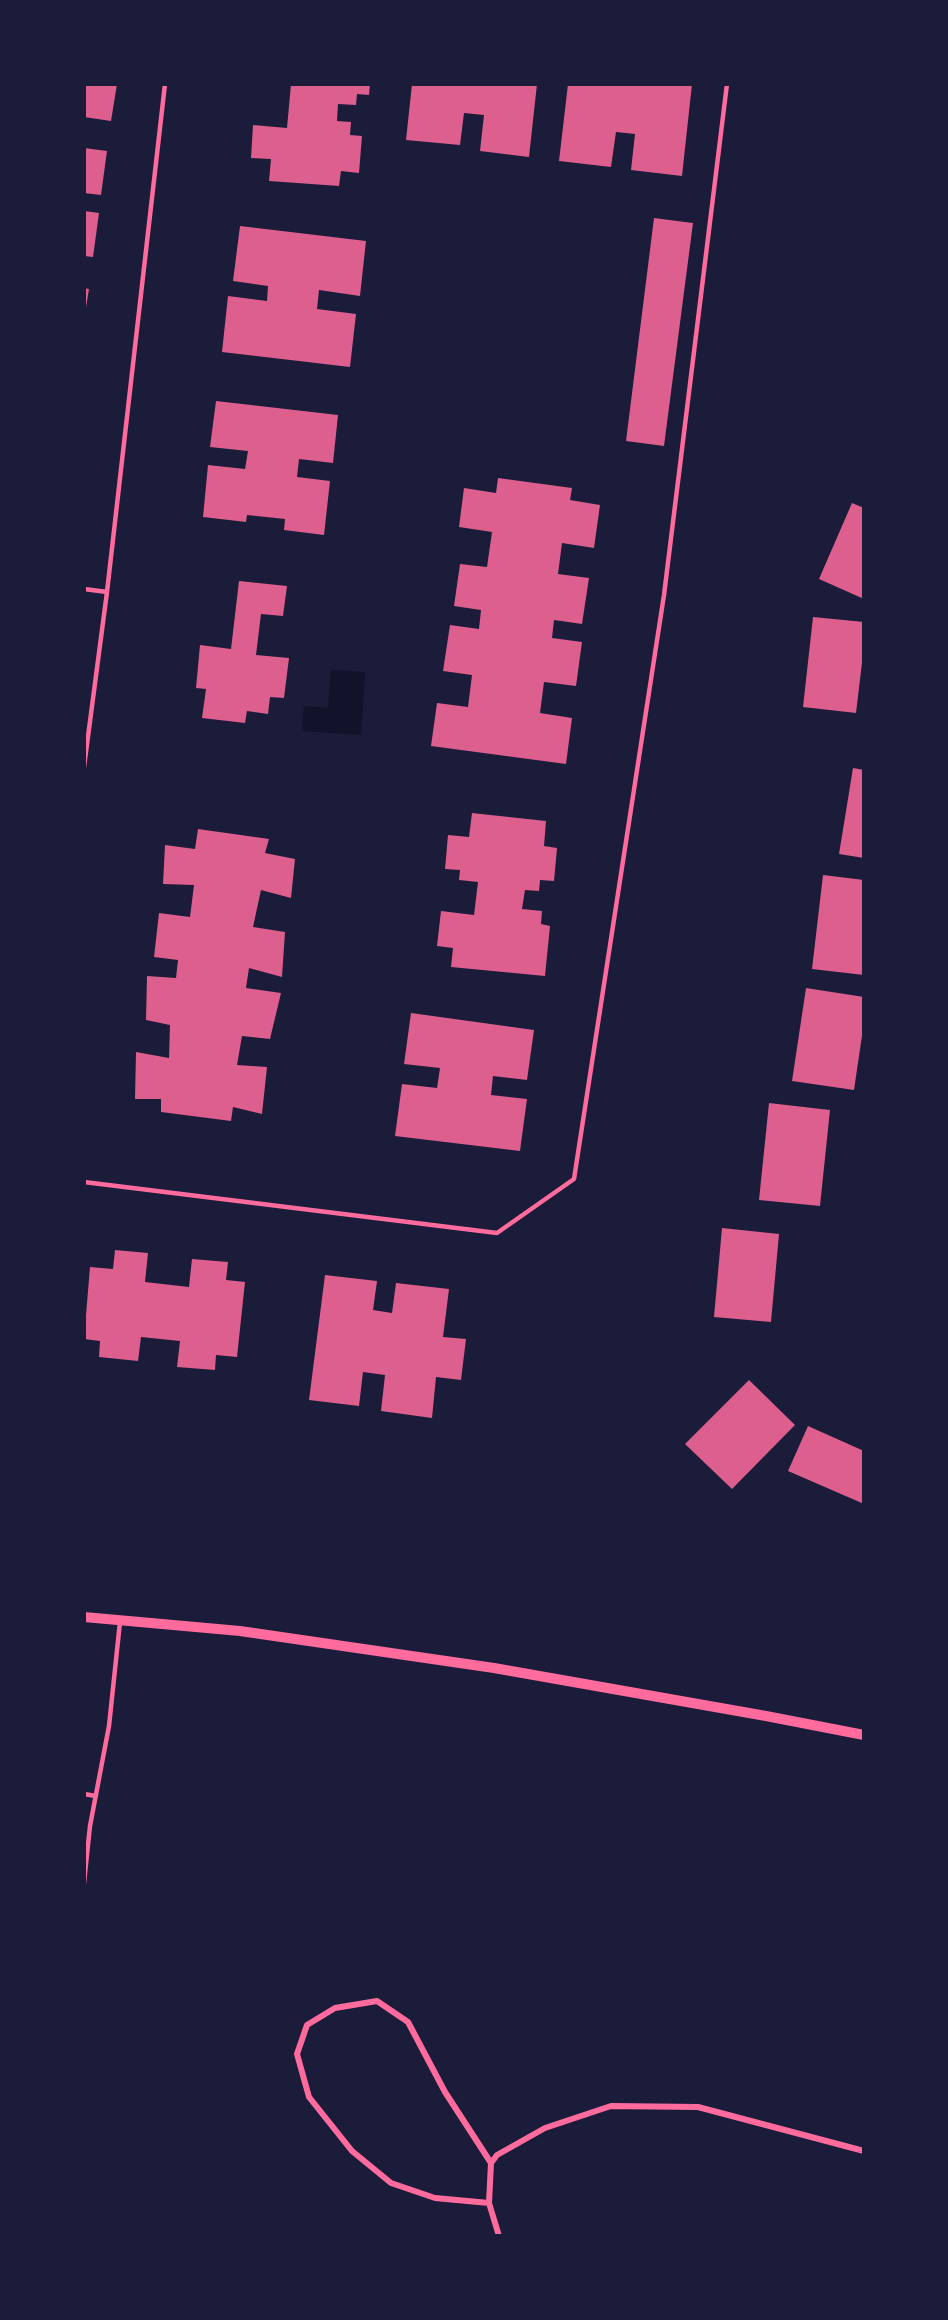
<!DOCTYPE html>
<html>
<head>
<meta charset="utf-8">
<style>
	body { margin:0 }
	#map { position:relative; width:948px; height:2320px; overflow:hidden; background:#1b1b3a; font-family:"Public Sans",sans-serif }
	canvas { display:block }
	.frame { position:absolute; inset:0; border:86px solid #1b1b3a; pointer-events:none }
</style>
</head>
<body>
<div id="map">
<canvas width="948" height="2320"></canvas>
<div class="frame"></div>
</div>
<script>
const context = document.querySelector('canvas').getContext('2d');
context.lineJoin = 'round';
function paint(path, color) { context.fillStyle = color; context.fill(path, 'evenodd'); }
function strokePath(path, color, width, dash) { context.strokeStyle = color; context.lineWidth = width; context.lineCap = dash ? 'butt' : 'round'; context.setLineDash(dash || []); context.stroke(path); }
paint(new Path2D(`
	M331,670L365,672L361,735L302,731L304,706L328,708Z`), '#12122b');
paint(new Path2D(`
	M84,84H117L111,121L84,117Z
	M291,84H370L369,95L357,94L356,105L338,104L337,121L351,122L350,135L362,136L359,173L341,171L339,186L269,181L271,159L251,158L253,125L287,128Z
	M412,84H537L529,157L480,151L484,115L464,113L460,145L406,140Z
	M568,84H692L682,176L631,170L635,134L616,132L611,167L559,161Z
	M84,148L107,151L101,195L84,193Z
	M84,211L99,213L93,257L84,256Z
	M654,218L693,223L664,446L626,441Z
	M240,226L366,241L360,296L319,290L317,309L356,314L350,367L222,352L228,296L267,301L268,286L233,281Z
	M84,288L89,289L85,314H84Z
	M216,401L338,415L333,463L299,459L297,477L330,481L324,535L284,530L285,519L247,515L246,522L203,517L208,465L245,469L248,451L210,447Z
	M498,478L572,488L570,500L600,505L594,548L562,543L558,574L589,578L582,624L554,620L552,638L582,642L576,686L544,682L540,713L572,718L566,764L431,746L437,703L468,707L472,675L443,671L450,625L479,629L481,610L454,606L460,564L487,567L492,532L459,527L464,488L496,493Z
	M852,503L864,508V599L819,579Z
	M239,581L287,586L283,616L261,614L256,655L289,658L284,698L270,697L268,714L247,711L245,723L202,718L206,689L196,688L200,645L231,649Z
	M813,617L864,622V646L856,713L803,707Z
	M853,768L864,770V858L839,854Z
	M472,813L546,821L544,846L557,848L554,881L540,880L539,891L525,890L522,909L542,911L541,924L550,926L545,976L451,967L453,948L437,946L441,911L474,915L478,882L459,880L460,870L445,869L448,835L469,837Z
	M198,829L269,839L265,853L295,859L291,898L261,890L253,927L285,932L282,977L249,968L246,988L281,993L270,1039L242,1036L237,1065L267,1067L262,1114L233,1107L231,1121L161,1112V1099H135L136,1052L169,1058L170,1025L146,1020L147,976L176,978L178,960L154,957L159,913L190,917L194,885L163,884L165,845L195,849Z
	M823,875L864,880V975L812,969Z
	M806,988L864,997V1022L854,1090L792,1081Z
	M411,1013L534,1030L527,1080L493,1076L491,1095L527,1099L520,1151L395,1136L402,1084L437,1088L440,1068L404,1064Z
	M769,1103L830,1110L820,1206L759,1200Z
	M722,1228L779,1234L771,1322L714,1317Z
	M115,1250L148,1253L145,1282L189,1287L192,1259L228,1262L226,1280L245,1282L237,1357L216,1355L215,1370L177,1367L180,1341L141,1337L138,1361L99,1357L100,1341L84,1339L90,1267L113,1269Z
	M325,1275L377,1281L373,1310L392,1313L396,1283L449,1289L443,1337L466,1339L461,1380L436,1377L432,1418L381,1411L385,1375L363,1372L359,1406L309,1400Z
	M749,1380L795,1425L732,1489L685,1444Z
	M808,1426L864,1451V1504L788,1471Z`), '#dd5f8e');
strokePath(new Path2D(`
	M84,589L107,592
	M84,767L107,592L165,84
	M84,1182L497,1233L574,1179L664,595L727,84
	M84,1794L96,1796
	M84,1883L90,1826L109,1726L120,1622`), '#ff6b9d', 4.5);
strokePath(new Path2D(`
	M489,2203L435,2198L391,2183L352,2151L309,2097L297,2054L307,2025L335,2008L377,2001L408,2022L445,2092L491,2163
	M499,2236L489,2203L491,2163L497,2155L545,2128L611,2106L698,2107L864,2151`), '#ff6b9d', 6);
strokePath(new Path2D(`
	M84,1617L240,1631L494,1668L766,1716L864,1735`), '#ff6b9d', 10);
</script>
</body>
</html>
